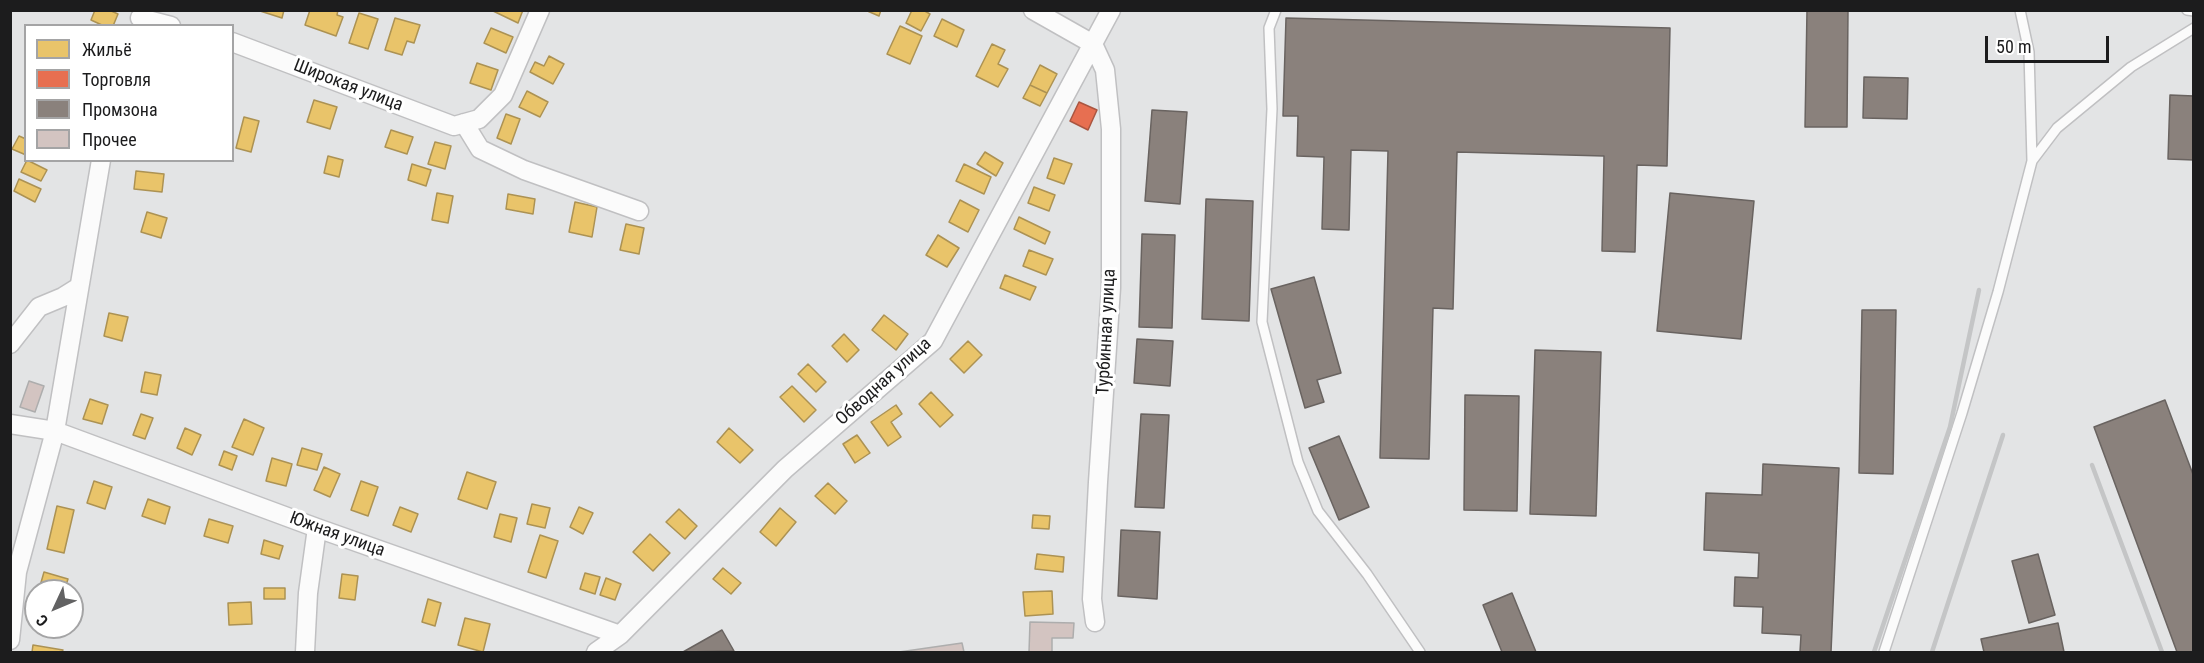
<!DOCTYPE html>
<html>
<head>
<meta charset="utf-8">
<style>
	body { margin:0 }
	#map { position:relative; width:2204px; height:663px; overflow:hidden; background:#e3e4e5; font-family:"Roboto Condensed",sans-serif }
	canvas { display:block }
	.frame { position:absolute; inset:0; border:12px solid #1c1c1d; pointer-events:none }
	.legend { position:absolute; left:24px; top:24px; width:210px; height:138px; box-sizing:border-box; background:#fff; border:2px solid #a4a4a5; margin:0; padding:8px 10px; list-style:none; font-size:18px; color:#1c1c1d }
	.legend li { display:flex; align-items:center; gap:12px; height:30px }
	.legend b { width:30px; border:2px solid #a4a4a5 }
	.north { position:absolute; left:24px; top:579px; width:60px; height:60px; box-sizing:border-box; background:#fff; border:2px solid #a4a4a5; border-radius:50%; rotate:226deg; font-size:16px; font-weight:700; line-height:24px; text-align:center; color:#1c1c1d }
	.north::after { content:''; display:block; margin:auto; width:21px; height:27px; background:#626263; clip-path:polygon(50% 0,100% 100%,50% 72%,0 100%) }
	.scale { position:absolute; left:1985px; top:36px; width:124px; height:27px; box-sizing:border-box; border:3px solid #1c1c1d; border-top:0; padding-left:8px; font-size:18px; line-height:21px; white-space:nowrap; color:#1c1c1d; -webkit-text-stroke:4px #fff; paint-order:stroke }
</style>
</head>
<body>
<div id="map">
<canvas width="2204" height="663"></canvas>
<div class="frame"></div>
<ul class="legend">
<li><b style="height:16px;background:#e9c46a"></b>Жильё</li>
<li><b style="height:16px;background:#e76f51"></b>Торговля</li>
<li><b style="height:16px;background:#8a817c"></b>Промзона</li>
<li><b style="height:16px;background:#d3c4c1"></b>Прочее</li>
</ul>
<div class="north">С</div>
<div class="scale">50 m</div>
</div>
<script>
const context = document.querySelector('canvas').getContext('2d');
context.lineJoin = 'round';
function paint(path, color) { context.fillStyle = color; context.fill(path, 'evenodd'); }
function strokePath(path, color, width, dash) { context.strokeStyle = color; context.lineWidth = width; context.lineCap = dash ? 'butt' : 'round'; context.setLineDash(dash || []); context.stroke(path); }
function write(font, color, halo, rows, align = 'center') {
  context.font = font + ' "Roboto Condensed",sans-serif'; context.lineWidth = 6; context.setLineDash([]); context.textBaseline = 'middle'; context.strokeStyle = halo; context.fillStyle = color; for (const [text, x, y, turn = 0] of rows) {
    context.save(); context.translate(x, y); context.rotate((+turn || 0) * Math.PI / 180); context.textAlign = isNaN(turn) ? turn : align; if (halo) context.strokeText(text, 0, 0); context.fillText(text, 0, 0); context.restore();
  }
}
const homes = new Path2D(`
	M95,10H109L118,14L113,26H104L91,20Z
	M257,10H284L282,18Z
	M310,10H338L337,15L343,17L336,36L305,25Z
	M491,10H523L518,23Z
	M865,10H881L879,16Z
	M912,10H923L930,14L921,31L906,23Z
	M359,13L378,19L368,49L349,43Z
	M395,18L420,25L414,43L407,41L402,55L385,50Z
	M942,19L964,30L957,47L934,36Z
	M900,26L922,36L910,64L887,54Z
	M491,28L513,37L506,53L484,43Z
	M992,44L1005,50L998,64L1008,69L998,87L976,76Z
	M549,56L564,64L553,84L530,72L535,62L544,66Z
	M477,63L498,70L491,90L470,83Z
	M1040,65L1057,74L1047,93L1030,85Z
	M1030,85L1047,93L1040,106L1023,98Z
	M527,91L548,102L540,117L519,107Z
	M314,100L337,107L330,129L307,122Z
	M506,114L520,119L511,144L497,138Z
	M244,117L259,121L251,152L236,148Z
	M391,130L413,137L407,154L385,147Z
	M19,136L26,139V155L12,149Z
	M435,142L451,146L445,169L428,164Z
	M985,152L1003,163L996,176L977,164Z
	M328,156L343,160L339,177L324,173Z
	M1054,158L1072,164L1064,184L1047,178Z
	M27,160L47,170L41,181L21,172Z
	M412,164L431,170L426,186L408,180Z
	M964,164L991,177L984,194L956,181Z
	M136,171L164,174L162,192L134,189Z
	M19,179L41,189L35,202L14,191Z
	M1034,187L1055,195L1049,211L1028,203Z
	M437,193L453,196L448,223L432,220Z
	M508,194L535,199L533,214L506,209Z
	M960,200L979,210L968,232L949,222Z
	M575,202L597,207L592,237L569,232Z
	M147,212L167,218L161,238L141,232Z
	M1019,217L1050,232L1045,244L1014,229Z
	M626,224L644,228L639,254L620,250Z
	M938,235L959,248L947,267L926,255Z
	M1029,250L1053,259L1046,275L1023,266Z
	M1005,275L1036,287L1030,300L1000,288Z
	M109,313L128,317L122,341L104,336Z
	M884,315L908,334L896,350L872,330Z
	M844,334L859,350L847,362L832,346Z
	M968,341L982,355L964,373L950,359Z
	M808,364L826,382L816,392L798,374Z
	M145,372L161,375L157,395L141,392Z
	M792,386L816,410L804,422L780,397Z
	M931,392L953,415L940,427L919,404Z
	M90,399L108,405L102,424L83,419Z
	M896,405L902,414L891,422L901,437L888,446L871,422Z
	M141,414L153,418L145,439L133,435Z
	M244,419L264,428L253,455L232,447Z
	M185,428L201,435L192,455L177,448Z
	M729,428L753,450L740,463L717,442Z
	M857,435L870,453L855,463L843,444Z
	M302,448L322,454L317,470L297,465Z
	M224,451L237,456L232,470L219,465Z
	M272,458L292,464L286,486L266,481Z
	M324,467L340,474L330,497L314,490Z
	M467,472L496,482L487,509L458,499Z
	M94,481L112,487L105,509L87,503Z
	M361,481L378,487L368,516L351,510Z
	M828,483L847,501L835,514L815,496Z
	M148,499L170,507L165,524L142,516Z
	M532,504L550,508L545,528L527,524Z
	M57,506L74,510L64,553L47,549Z
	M400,507L418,514L411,532L393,525Z
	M579,507L593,513L583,534L570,527Z
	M780,508L796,522L776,546L760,532Z
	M679,509L697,526L685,539L666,522Z
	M500,514L517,518L511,542L494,537Z
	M1033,515L1050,516L1049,529L1032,528Z
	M209,519L233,526L228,543L204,536Z
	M650,534L670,553L653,571L633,552Z
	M540,535L558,541L546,578L528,572Z
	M264,540L283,546L279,559L261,554Z
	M1037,554L1064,557L1063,572L1035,569Z
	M723,568L741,583L731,594L713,579Z
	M44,572L68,579L64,591L40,586Z
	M585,573L600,577L595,594L580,589Z
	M342,574L358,576L355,600L339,598Z
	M606,578L621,584L615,600L600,595Z
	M264,588H285V599H264Z
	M1052,591L1053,614L1025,616L1023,592Z
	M428,599L441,603L435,626L422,622Z
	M251,602L252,624L229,625L228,603Z
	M465,618L490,624L483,652L458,645Z
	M36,627H57L55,632Z
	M33,645L63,650L62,652H32Z`);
paint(homes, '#e9c46a');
strokePath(homes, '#ac9253', 1.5);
const shops = new Path2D(`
	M1079,102L1097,110L1088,130L1070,121Z`);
paint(shops, '#e76f51');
strokePath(shops, '#aa5641', 1.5);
const industry = new Path2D(`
	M1807,10H1848L1847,127H1805Z
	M1286,18L1670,28L1667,166L1637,165L1635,252L1602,251L1604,156L1457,152L1453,309L1433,308L1429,459L1380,458L1388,151L1351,150L1349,230L1322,229L1324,157L1297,156L1298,116H1283Z
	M1864,77L1908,78L1907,119L1863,118Z
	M2170,95L2194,96V160L2168,159Z
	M1152,110L1187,112L1180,204L1145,201Z
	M1670,193L1754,201L1741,339L1657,331Z
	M1206,199L1253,201L1249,321L1202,319Z
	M1142,234L1175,235L1172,328L1139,327Z
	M1314,277L1341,373L1317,380L1324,402L1305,408L1271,289Z
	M1862,310H1896L1893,474L1859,473Z
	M1137,339L1173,341L1170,386L1134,383Z
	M1535,350L1601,352L1596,516L1530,514Z
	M1465,395L1519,396L1517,511L1464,510Z
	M2165,400L2194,477V652H2177L2094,427Z
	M1141,414L1169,415L1164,508L1135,507Z
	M1339,436L1369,507L1339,520L1309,448Z
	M1763,464L1839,468L1831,652H1800L1801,635L1762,633L1763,607L1734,606L1735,577L1758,578L1759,553L1704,550L1706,493L1762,495Z
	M1121,530L1160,532L1157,599L1118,596Z
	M2038,554L2055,615L2029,623L2012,561Z
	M1512,593L1536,652H1502L1483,605Z
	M2058,623L2064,652H1984L1981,639Z
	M722,630L734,651L683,652Z`);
paint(industry, '#8a817c');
strokePath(industry, '#696360', 1.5);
const building = new Path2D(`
	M29,381L44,386L35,412L20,407Z
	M1030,622L1074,623L1073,638H1052V652H1029Z
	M962,643L964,652H899Z`);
paint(building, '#d3c4c1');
strokePath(building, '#adadad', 1.5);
const service = new Path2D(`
	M1276,10L1269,28L1272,109L1262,322L1298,462L1318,511L1367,574L1420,652
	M2020,10L2029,52L2032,161
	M2187,10L2194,11
	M1884,652L1962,413L1998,292L2032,161L2057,128L2131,67L2194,28`);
const minor = new Path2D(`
	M1033,10L1093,44
	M140,18L171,26
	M232,42L454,126L479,119L503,95L540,10
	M1093,44L1105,70L1111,129V288L1098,482L1092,599L1095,622
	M464,123L480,149L524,170L639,211
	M10,344L39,307L63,297L79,287
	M10,424L55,431L317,528L620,635
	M10,640L17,572L55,431L101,160
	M305,652L308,593L317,528
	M596,652L620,635L785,469L933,341L1111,10`);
strokePath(service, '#c0c0c2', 12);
strokePath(minor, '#c0c0c2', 21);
strokePath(service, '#fbfbfb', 9);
strokePath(minor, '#fbfbfb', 18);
strokePath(new Path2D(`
	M2092,465L2162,652
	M1874,652L1950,427L1979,290
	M1932,652L2003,435`), '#c4c5c6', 4.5);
write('18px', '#1c1c1d', '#fff', [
	["Широкая улица",348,86,21],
	["Турбинная улица",1107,332,-87],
	["Обводная улица",884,382,-42],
	["Южная улица",337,535,20]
]);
</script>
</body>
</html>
